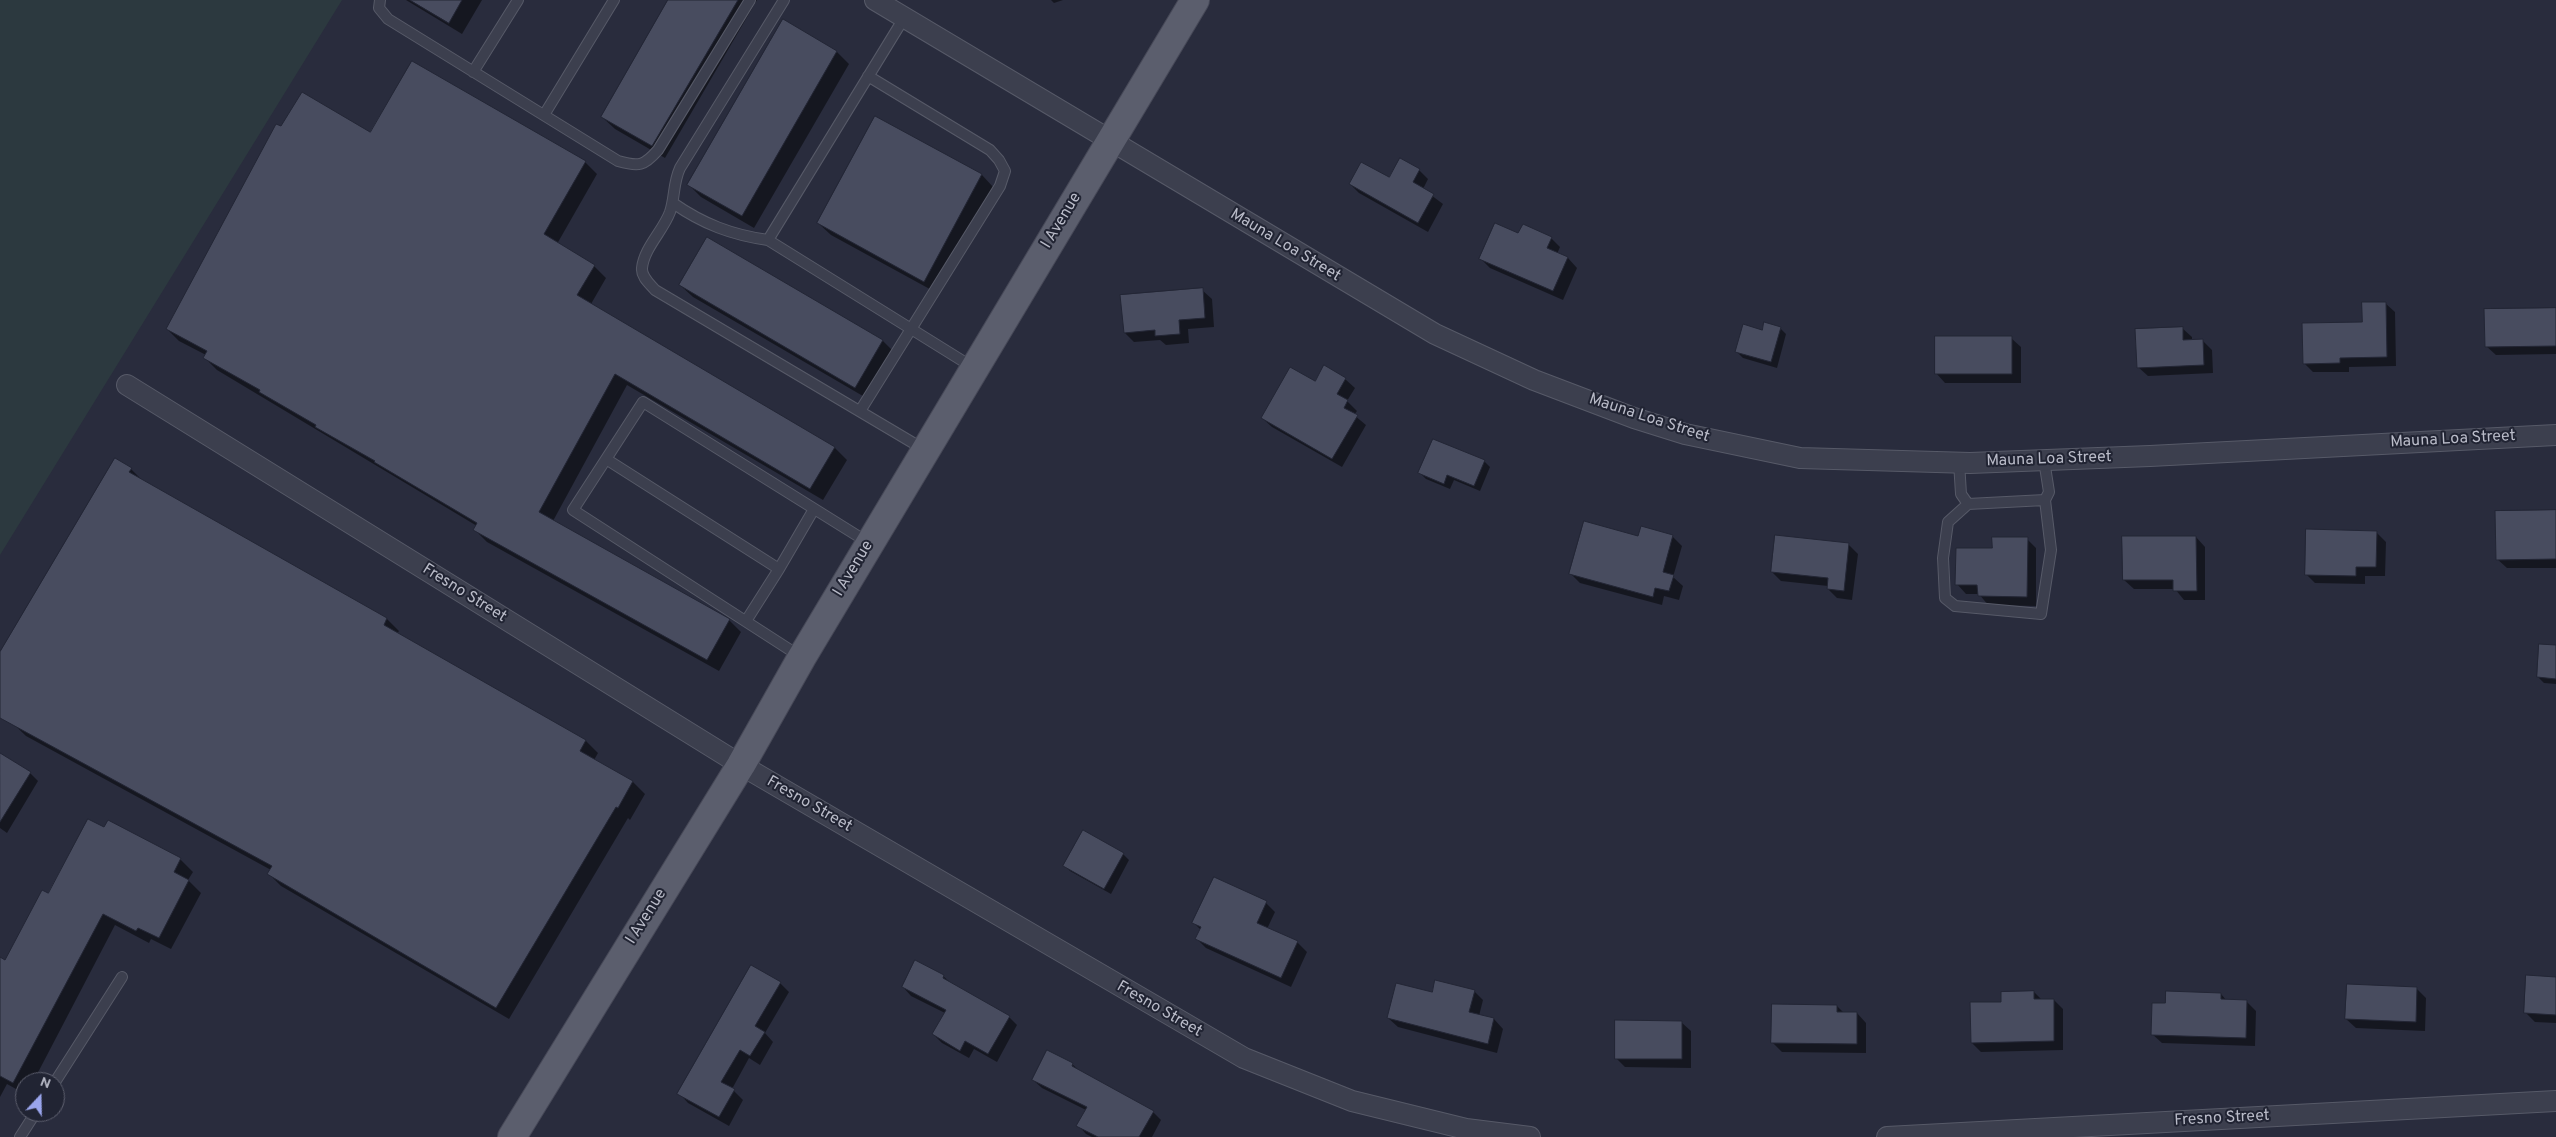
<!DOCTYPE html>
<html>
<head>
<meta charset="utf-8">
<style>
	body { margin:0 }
	#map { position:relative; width:2556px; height:1137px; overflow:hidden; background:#292c3d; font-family:Overpass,sans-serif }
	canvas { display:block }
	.north { position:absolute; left:15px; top:1072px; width:50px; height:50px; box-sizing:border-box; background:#212433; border:1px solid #5e606f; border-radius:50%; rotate:21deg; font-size:14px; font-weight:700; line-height:20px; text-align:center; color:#b9bbc8 }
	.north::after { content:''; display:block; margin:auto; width:18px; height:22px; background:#9aa5ec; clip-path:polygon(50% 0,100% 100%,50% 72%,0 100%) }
</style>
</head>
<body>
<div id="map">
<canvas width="2556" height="1137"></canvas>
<div class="north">N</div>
</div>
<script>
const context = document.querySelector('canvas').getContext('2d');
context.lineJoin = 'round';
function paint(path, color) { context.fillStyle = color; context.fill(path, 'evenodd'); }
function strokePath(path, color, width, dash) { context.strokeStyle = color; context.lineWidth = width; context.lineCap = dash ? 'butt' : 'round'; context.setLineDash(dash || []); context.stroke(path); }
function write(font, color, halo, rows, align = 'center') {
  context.font = font + ' Overpass,sans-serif'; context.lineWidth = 4; context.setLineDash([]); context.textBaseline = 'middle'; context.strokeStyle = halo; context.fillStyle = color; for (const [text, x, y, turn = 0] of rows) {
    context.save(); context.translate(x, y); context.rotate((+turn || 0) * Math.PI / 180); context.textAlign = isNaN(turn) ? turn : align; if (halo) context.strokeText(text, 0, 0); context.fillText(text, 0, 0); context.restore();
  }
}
paint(new Path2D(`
	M0,0H342L0,555Z`), '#2c393f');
paint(new Path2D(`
	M406,0H482L462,34Z
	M669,0H757L665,158L615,129L602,117Z
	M1051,0H1063L1054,3Z
	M837,52L849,64L754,228L701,197L689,185Z
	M876,118L982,175L994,188L937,293L831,235L818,223Z
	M282,128L371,134L585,162L597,174L557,244L594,266L606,278L591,304L835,448L847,460L823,500L627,385L553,521L729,620L741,632L719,671L487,542L475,530L477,526L217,370L205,358L206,355L179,341L167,329Z
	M1419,170L1428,179L1423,189L1443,204L1428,232L1359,193L1350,184L1389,179Z
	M1519,235L1551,238L1560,247L1557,254L1568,258L1577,268L1563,300L1490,268L1481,259Z
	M680,285L883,341L895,353L868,399L693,297Z
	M1202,290L1212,299L1214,327L1188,329L1189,343L1166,345L1160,340L1134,342L1125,333Z
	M2385,303L2395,312L2396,366L2349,367V372H2313L2304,363L2364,324Z
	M2556,309V354L2496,355L2486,346Z
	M1780,328L1786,334L1777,368L1743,358L1737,352L1762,331Z
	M2182,328L2192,337V341H2203L2212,350L2213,373L2148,376L2138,367Z
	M2011,338L2021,347V383H1945L1936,373Z
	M1345,379L1355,388L1347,401L1357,411L1354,415L1366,425L1342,467L1272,427L1262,418L1315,383Z
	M1484,461L1490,467L1480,491L1454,480L1450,489L1426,479L1420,473Z
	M131,469L143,481L387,619L399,631L397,634L586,741L598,753L594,760L633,782L645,794L630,820L628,818L509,1019L281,886L269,874L271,870L26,736L0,711V655Z
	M2556,512V568H2507L2497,559Z
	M2376,532L2386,542L2385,576H2365V584L2315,583L2306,574Z
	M1672,536L1682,546L1673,577L1683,586L1679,600L1664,596L1662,605L1580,583L1570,573L1639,538Z
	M2196,537L2205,547V600H2184L2175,589H2134L2124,580Z
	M2027,539L2036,548V606L1988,605L1979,594H1966L1957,584L1994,549Z
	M1848,544L1858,554L1852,600L1837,598L1828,589V586L1781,581L1772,572Z
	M2556,646V684L2544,683L2538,677Z
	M0,755L30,773L38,781L7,833L0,828Z
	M1123,854L1129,860L1111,894L1070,871L1064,865Z
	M180,859L193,872L188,880L201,893L171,949L151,939L149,943L115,925L33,1082H25V1094L7,1084L0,1097V958L6,961L49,895Z
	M1266,903L1275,912L1267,929L1297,942L1307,952L1291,987L1206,948L1197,939L1201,930L1194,923Z
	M943,976L952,984L1009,1017L1017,1025L997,1062L974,1049L969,1058L942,1043L933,1034L945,1013L911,996L903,987Z
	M2556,978V1023L2535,1022L2525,1012Z
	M780,983L789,992L765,1033L773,1042L760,1065L749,1058L732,1089L743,1100L729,1126L688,1103L679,1093Z
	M2417,989L2426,998L2425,1031L2356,1028L2346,1019Z
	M1474,991L1483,1000L1479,1016L1494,1019L1503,1029L1497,1053L1398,1027L1388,1018L1433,993Z
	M2034,992L2042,1000H2054L2063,1009V1050L1981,1052L1972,1043L2003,1003Z
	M2221,994L2227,1001H2246L2256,1011L2255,1046L2162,1043L2152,1034L2167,1005Z
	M1837,1006L1844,1013H1857L1866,1023V1053L1782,1052L1772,1042Z
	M1681,1022L1691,1031V1068L1625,1067L1616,1058Z
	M1072,1064L1081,1072L1153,1112L1161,1120L1152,1137H1092L1086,1134L1078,1125L1086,1110L1042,1088L1033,1080Z`), '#0007');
const building = new Path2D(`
	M410,0H462L449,23Z
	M668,0H738L652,146L601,117Z
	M783,19L837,51L742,216L687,185Z
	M412,61L586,161L544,234L595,265L577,295L835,447L810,489L615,374L539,512L730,619L707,660L473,530L477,523L374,462L375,461L315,427L316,425L259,392L260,390L203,358L207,351L166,329L276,124L281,126L302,92L370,132Z
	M875,116L982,174L924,282L817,223Z
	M1400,158L1420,169L1413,182L1434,194L1418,223L1349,184L1361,162L1389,177Z
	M1495,223L1518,233L1523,224L1552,237L1547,248L1568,257L1553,291L1479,259Z
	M707,237L883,340L855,388L679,285Z
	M1203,288L1205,318L1179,320L1180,334L1155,336V330L1124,333L1120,295Z
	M2362,302H2386L2387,357L2340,358V363L2303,364L2302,323L2362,322Z
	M2556,308V346L2485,347L2484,309Z
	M1764,322L1781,327L1771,362L1735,352L1743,324L1762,330Z
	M2183,327V340L2203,339L2204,365L2137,368L2135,329Z
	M1935,336H2012V374H1935Z
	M1324,365L1346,378L1337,394L1348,400L1344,408L1358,415L1332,459L1261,418L1290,367L1315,381Z
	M1433,439L1485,460L1474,486L1447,475L1444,484L1418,473Z
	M115,458L132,468L129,472L387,618L384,625L586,740L580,751L633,781L618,808L616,807L496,1008L267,874L272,866L0,718V652Z
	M2556,510V559L2496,560L2495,511Z
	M1584,521L1638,536L1641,526L1673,535L1663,572L1674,575L1669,591L1655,588L1653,597L1569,574Z
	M2306,529L2377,531L2376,567H2356V576L2305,575Z
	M1775,535L1849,543L1844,591L1827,589L1828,578L1771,572Z
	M2122,536H2196L2197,591H2173V580H2123Z
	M1992,537H2028L2027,597L1978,596L1977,585H1955L1956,548H1992Z
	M2539,644L2556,645V679L2537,677Z
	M0,753L31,772L0,822Z
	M88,819L104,827L108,820L181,858L174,872L189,880L159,938L138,928L136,931L103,914L13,1083L0,1076V957L5,960L42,890L48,893Z
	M1083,830L1124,853L1104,889L1063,866Z
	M1214,877L1267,901L1257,923L1298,941L1281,978L1195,939L1201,927L1192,923Z
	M915,960L944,975L943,978L1010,1016L988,1054L965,1041L960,1051L932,1034L946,1010L902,987Z
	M751,965L781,982L755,1026L765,1032L750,1056L740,1050L721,1082L735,1089L719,1117L677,1094Z
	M2526,975L2556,977V1015L2524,1013Z
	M1435,980L1475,990L1469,1012L1494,1018L1488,1044L1387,1018L1396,983L1432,992Z
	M2347,984L2417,987L2416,1022L2345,1019Z
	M2034,991V999H2054V1041L1971,1043L1970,1002H2001V992Z
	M2166,991L2221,993V999L2247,1000L2246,1038L2151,1035L2152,1003H2165Z
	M1772,1004L1837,1005V1012H1857V1044L1771,1043Z
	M1615,1020L1682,1021V1059H1615Z
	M1047,1050L1073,1063L1072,1066L1154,1111L1139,1137H1098L1076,1126L1087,1107L1032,1080Z`);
paint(building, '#484c5f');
strokePath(building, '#232635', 1);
const service = new Path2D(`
	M380,0L379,8L388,19L618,161C639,167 644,166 658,150L750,0
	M784,0L680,168C673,183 675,197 670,212C663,231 644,248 642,268C641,277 650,284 655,290L925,450
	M904,18L768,240L974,368
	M473,72L518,0
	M544,115L614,0
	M673,203C703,224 732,235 768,240
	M860,411L1000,186L1005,171L999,160L990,150L868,76
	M606,459L779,569L814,509
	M1959,462L1961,494L1968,504L2045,500L2049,492L2044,460
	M1968,504L1948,522L1943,558L1945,598L1955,606L2041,614L2051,550L2045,500
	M746,621L779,569
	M801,657L573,510L643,402L869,543
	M55,1082L122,977
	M20,1137L36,1112`);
const minor = new Path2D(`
	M875,0L1435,334L1534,380L1634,418L1685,434L1800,458L1970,463L2150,456L2556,435
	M127,385L741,765L1244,1058L1352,1101L1466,1129L1530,1137
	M1887,1137L2556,1101`);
const primary = new Path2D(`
	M512,1137L741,765L802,657L1195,0`);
strokePath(service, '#575a68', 12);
strokePath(minor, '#575a68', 22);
strokePath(primary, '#464857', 30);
strokePath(service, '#3c3f4e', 10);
strokePath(minor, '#3c3f4e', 20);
strokePath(primary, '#5b5e6d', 28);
write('16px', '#b9bbc8', '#212433', [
	["I Avenue",1062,221,-59],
	["Mauna Loa Street",1285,246,31],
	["Mauna Loa Street",1649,419,18],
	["Mauna Loa Street",2453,440,-3],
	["Mauna Loa Street",2049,460,-2],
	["I Avenue",854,569,-59],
	["Fresno Street",464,594,32],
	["Fresno Street",809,805,30],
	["I Avenue",647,917,-58],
	["Fresno Street",1159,1010,30],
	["Fresno Street",2222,1119,-3]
]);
</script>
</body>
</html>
